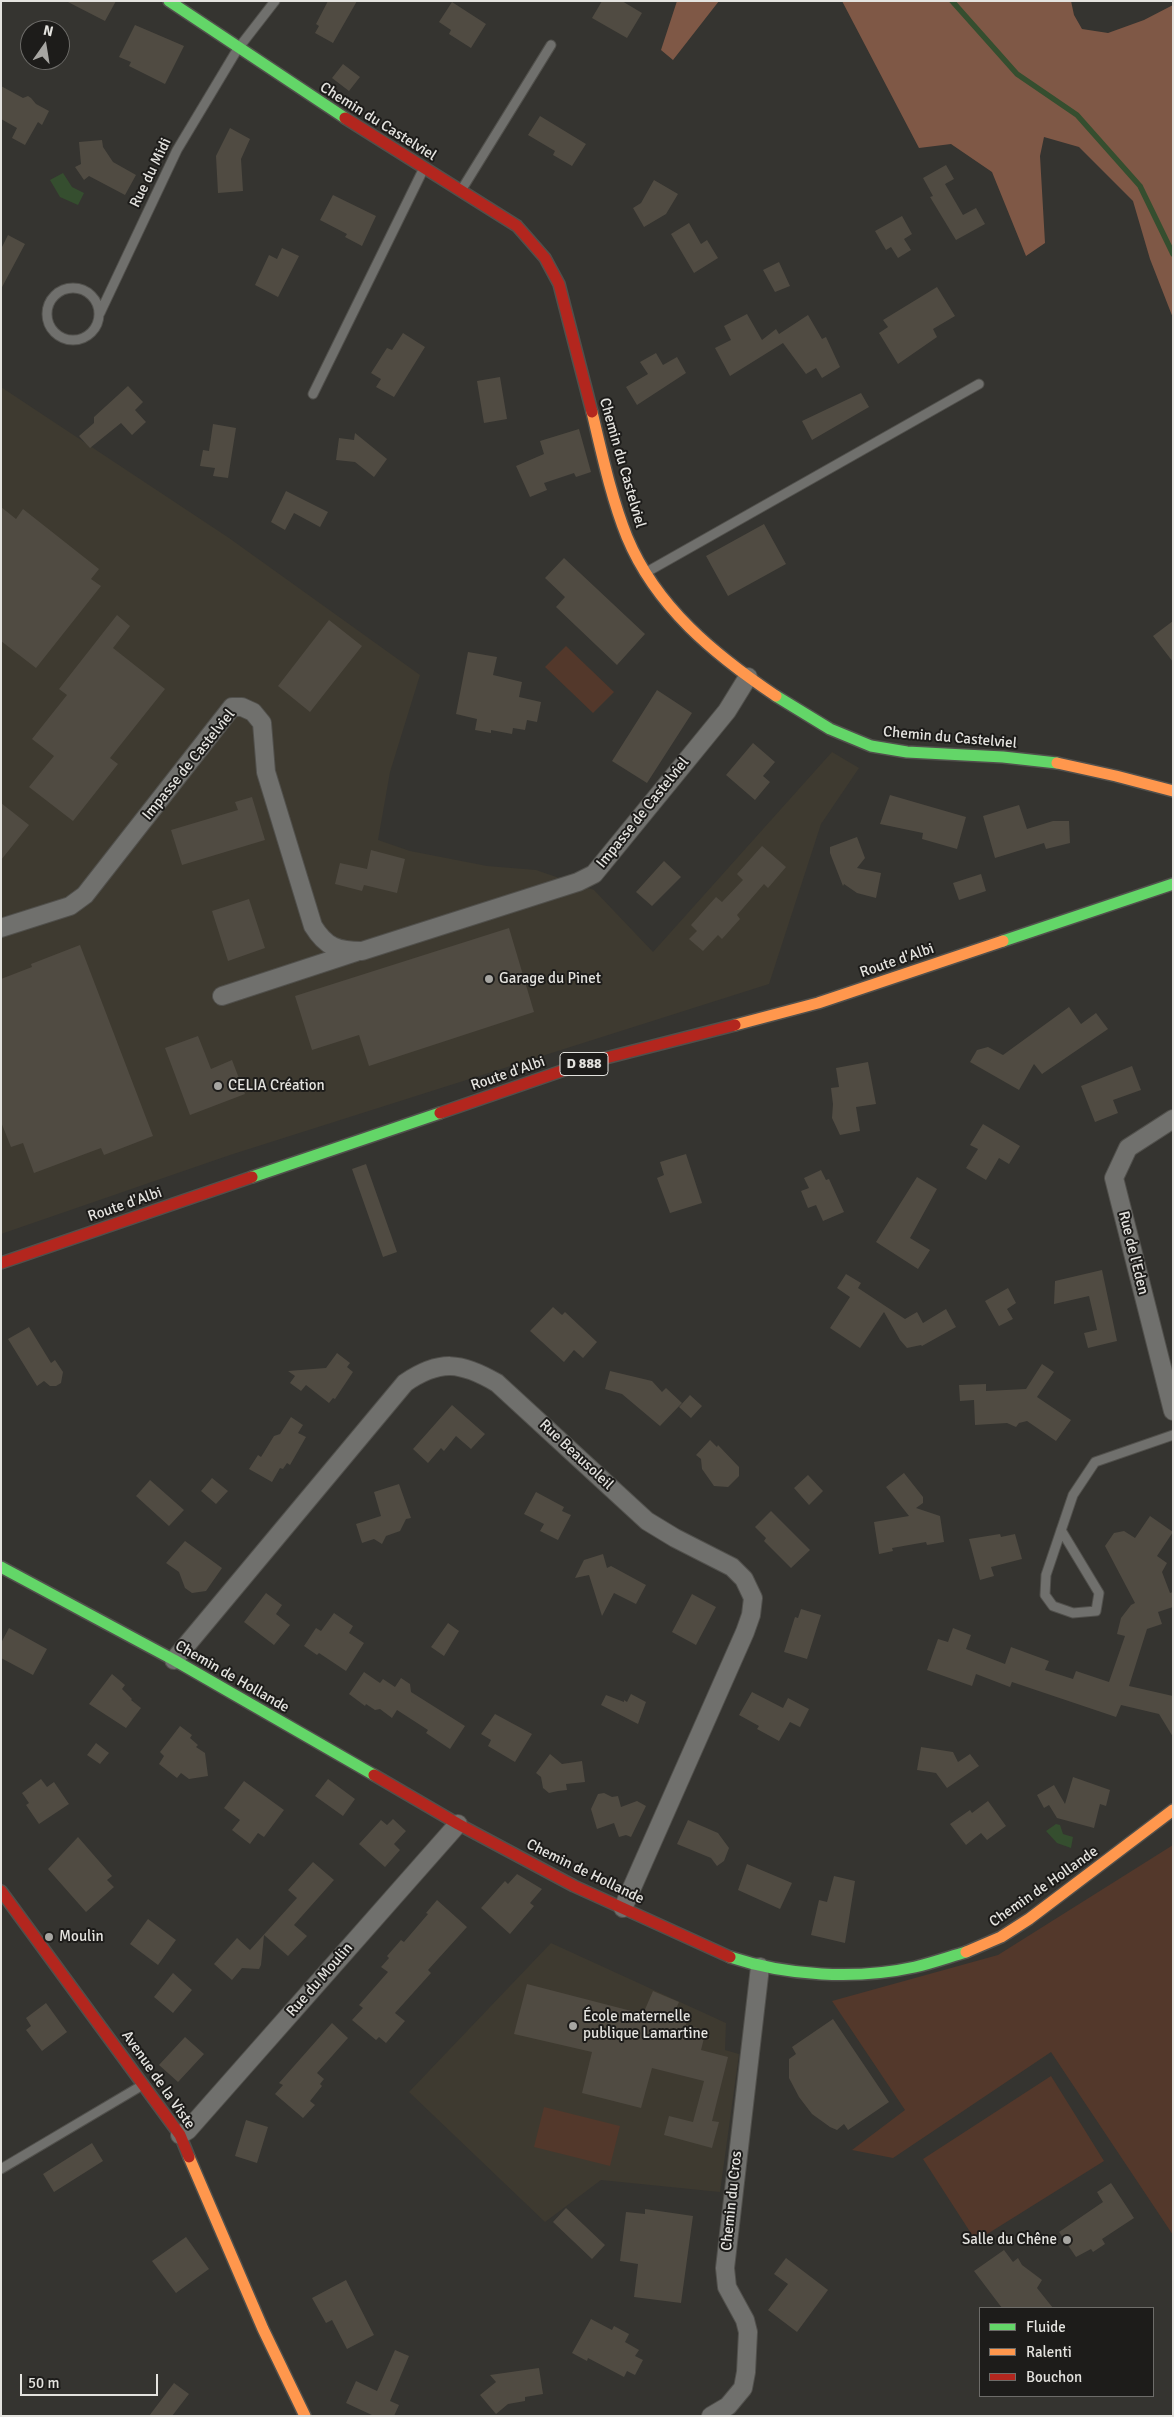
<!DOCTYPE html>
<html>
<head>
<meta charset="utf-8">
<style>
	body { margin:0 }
	#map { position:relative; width:1174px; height:2417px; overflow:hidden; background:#353430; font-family:Signika,sans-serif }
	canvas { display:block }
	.frame { position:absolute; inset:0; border:2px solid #e4e3df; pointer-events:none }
	.legend { position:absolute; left:979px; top:2307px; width:175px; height:90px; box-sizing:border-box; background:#1d1c1a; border:1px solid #6d6c69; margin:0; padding:6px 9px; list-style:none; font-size:15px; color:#e4e3df }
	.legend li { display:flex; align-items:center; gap:10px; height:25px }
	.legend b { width:25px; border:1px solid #6d6c69 }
	.north { position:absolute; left:20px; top:20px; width:50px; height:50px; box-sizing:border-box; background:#1d1c1a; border:1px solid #6d6c69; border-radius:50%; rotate:13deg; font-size:14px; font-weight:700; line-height:20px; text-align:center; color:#e4e3df }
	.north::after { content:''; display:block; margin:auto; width:18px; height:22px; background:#a7a6a2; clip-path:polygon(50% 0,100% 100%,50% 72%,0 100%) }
	.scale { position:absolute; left:20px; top:2374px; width:138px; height:22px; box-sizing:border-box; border:2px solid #e4e3df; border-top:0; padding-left:6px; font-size:15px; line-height:18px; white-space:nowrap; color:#e4e3df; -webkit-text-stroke:4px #1d1c1a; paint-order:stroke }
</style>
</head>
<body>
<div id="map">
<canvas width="1174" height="2417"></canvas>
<div class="frame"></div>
<ul class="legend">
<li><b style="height:6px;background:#63d668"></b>Fluide</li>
<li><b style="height:6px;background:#ff974d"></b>Ralenti</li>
<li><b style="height:6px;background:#b3261e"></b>Bouchon</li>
</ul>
<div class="north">N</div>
<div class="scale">50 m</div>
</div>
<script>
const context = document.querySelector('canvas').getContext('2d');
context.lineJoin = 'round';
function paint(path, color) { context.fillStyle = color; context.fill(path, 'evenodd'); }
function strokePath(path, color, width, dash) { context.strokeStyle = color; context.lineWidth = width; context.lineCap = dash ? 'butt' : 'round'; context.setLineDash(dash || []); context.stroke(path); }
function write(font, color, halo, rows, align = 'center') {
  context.font = font + ' Signika,sans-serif'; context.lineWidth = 4; context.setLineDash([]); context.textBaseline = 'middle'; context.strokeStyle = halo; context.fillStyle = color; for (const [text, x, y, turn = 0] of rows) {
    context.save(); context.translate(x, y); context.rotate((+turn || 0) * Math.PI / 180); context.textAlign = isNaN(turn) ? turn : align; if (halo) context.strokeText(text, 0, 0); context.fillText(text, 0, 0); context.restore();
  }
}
paint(new Path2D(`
	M1,387L229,538L420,675L390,772L378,840L410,851L487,866L536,870L594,890L653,952L832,752L859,768L821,824L769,984L230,1155L1,1234Z
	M551,1943L726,2023L725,2050L739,2054L720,2192L601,2180L545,2222L409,2092Z`), '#3e3a30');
paint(new Path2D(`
	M566,646L614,692L593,713L545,667Z
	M1173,1845V2235L1051,2052L893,2158L852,2150L905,2110L832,2001L998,1955Z
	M1051,2076L1104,2161L976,2241L923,2159Z
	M544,2107L620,2126L610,2166L534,2147Z`), '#53382b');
paint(new Path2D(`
	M677,1H719L673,60L661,50Z
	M842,1H1071L1074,15L1082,29L1108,33L1144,20L1173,5V318L1150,259L1133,201L1079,147L1044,137L1040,156L1045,243L1026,256L992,172L951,144L919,148Z`), '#7f5846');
paint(new Path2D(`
	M63,173L72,187L84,193L78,205L60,197L50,180Z
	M1056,1824L1060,1825L1063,1834L1073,1837L1071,1848L1057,1843L1046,1831Z`), '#354e2f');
strokePath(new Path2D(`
	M952,1L1017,74L1077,115L1140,186L1173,254`), '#354e2f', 5.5);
paint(new Path2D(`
	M66,1H116L105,21Z
	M328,1H357L333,43L315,33L319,26L316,24Z
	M602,1H622L642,13L627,38L592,18Z
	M452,2L486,24L471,48L449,34L451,30L439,22Z
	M135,25L184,46L165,84L129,66L131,62L119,57Z
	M343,64L360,77L349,91L332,78Z
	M1,86L23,98L28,96L31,98L36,104L49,111L42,125L38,122L25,145L12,138L17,128L1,119Z
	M540,116L586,144L572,166L553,155L555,151L528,135Z
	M230,128L250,139L241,159L243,191L218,193L216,156Z
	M102,140L103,147L113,162L136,175L125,195L89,176L84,180L75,167L81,164L79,142Z
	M946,165L954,179L945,184L963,215L976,208L985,224L956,240L930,197L933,196L923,178Z
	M654,180L678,194L666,214L644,227L633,208L641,203Z
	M333,195L376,216L362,246L345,237L347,234L320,220Z
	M902,216L912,234L904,239L911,250L898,258L891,247L886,250L875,231Z
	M689,223L701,244L707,240L718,258L694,273L671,234Z
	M8,235L25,244L1,289V249Z
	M282,248L299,256L278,297L255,285L269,255L277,259Z
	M779,262L790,286L775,292L763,270Z
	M937,287L955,316L933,329L937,337L898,364L879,333L888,327L883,320Z
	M747,314L762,340L776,329L779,334L808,315L822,339L826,337L840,367L822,378L816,368L806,374L783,343L730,376L715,348L731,340L724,326Z
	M403,333L425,347L394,397L376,387L381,379L371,373L387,348L392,350Z
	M656,353L663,365L677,357L686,373L637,405L626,387L648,374L640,362Z
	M500,377L507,419L484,423L477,381Z
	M128,386L143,402L135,410L146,422L132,435L121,423L90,448L79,436L94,423V417Z
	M861,393L869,407L812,440L802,421Z
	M213,424L236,428L228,478L213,476L215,468L200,466L203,450L209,451Z
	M579,429L591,472L576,477L574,473L544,483L547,490L530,497L516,466L544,454L540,441Z
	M355,433L387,459L374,477L355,462L336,460L339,438L354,440Z
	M286,491L328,512L320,527L294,513L285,530L271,522Z
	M1,507L16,519L23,509L99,569L91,579L101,586L36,668L1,641Z
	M764,524L786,564L728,596L706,556Z
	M564,558L645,634L617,665L556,607L565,597L545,578Z
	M117,615L130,626L113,648L165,689L110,758L118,764L73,821L29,787L54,756L32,739L67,695L59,689Z
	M329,620L362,646L310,712L278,686Z
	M1173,621V662L1153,636Z
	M468,652L497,657L493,675L522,682L519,697L541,702L537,722L527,720L525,730L513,728L512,734L491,730V733L475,730L477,719L456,714Z
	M657,690L692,713L647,783L612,761Z
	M753,743L775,762L763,776L770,782L755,800L726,775Z
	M890,795L966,817L957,849L922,839L923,833L880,824Z
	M252,797L265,840L182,865L171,830L238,810L235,802Z
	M1,803L29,825L1,860Z
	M1019,805L1027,829L1053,821H1069L1070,843L1046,849L1044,843L995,858L983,816Z
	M857,837L865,858L857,868L881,873L876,898L857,893L844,884L843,886L830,853V847Z
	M762,846L786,867L768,888L764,884L737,915L740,919L722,939L718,935L703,951L689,939L697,931L691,925L716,897L722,902L743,880L737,874Z
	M371,850L405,859L397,893L364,885L362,891L335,884L340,863L367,869Z
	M664,861L681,877L652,906L636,892Z
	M981,874L986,891L959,900L953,883Z
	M249,899L265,948L228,961L212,911Z
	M509,928L534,1012L369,1066L359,1035L312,1050L295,996Z
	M80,945L153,1136L104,1155L101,1148L34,1173L23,1143L11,1147L1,1122V979L32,967L31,964Z
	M1069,1007L1081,1024L1096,1013L1108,1029L1042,1074L1034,1064L1019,1090L970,1062L977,1050L988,1047L1003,1055Z
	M198,1036L211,1069L232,1060L245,1094L190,1115L165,1048Z
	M868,1062L876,1104L856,1107L860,1131L840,1135L832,1118L833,1104L831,1088L839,1087L836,1068Z
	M1132,1066L1141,1090L1113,1100L1118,1113L1095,1122L1081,1086Z
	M983,1124L1020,1146L1009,1164L999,1158L986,1180L966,1168L978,1149L970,1145Z
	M686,1154L702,1203L670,1213L657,1178L664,1175L660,1162Z
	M366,1164L397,1252L383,1257L352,1169Z
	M821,1170L826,1180L829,1179L844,1212L823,1221L816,1205L808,1208L801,1191L809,1188L804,1178Z
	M917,1177L937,1189L910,1238L930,1250L918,1269L876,1242Z
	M1102,1270L1117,1341L1088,1348L1084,1333L1097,1330L1089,1296L1054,1304L1055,1281Z
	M846,1274L861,1283L858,1288L905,1319L917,1312L923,1323L946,1309L956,1327L922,1346L921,1345L907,1348L900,1340L884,1312L860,1348L830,1328L850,1297L837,1288Z
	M1008,1288L1016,1303L1007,1309L1013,1319L999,1326L985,1301Z
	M553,1307L562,1315L565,1312L597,1342L583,1358L574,1350L564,1362L530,1331Z
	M29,1327L51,1363L55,1360L63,1372L61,1383L56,1386H50L44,1381L37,1386L8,1339Z
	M337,1353L350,1363L347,1367L353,1372L335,1399L333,1398L329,1403L306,1385L301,1391L290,1383L295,1376L288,1371L326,1368Z
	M1042,1364L1054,1372L1037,1397L1071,1420L1056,1441L1027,1421L1019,1423L1016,1427L1007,1423L975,1425L974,1400L960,1401L959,1385L986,1384V1391L1026,1389Z
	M610,1371L652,1381L662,1392L666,1388L682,1403L660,1426L622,1394L605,1389Z
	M690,1395L702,1406L691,1418L679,1407Z
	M452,1405L485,1434L471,1449L456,1436L444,1451L441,1448L428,1463L413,1449Z
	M291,1417L303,1425L298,1433L306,1437L290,1465L287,1463L283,1469L280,1468L272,1482L249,1469L258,1455L261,1457L274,1436L280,1434Z
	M710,1440L717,1447L718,1445L739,1467V1476L728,1487L714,1486L702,1469L701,1459L696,1455Z
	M904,1473L923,1497V1503L916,1508L940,1516L944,1542L927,1545L926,1542L892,1548L893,1551L879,1554L874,1522L909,1516L886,1487Z
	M808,1475L823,1491L809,1505L794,1488Z
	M212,1478L228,1491L216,1504L201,1491Z
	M150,1480L184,1510L169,1526L136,1496Z
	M399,1484L411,1518L406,1519L400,1531L386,1536L382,1544L374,1539L362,1543L356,1524L381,1516L374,1492Z
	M536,1492L564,1507L562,1511L571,1515L558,1540L540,1531L544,1524L524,1514Z
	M771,1511L810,1550L791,1568L764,1541L766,1538L755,1527Z
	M1150,1516L1173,1532L1157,1556L1167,1563L1162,1572L1170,1593L1173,1592V1607L1158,1612L1162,1624L1147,1629L1129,1686L1173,1696V1737L1159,1714L1121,1705L1116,1717L1012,1682L1010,1687L976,1674L972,1686L927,1670L938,1639L948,1642L953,1628L971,1635L966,1649L1005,1664L1011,1647L1049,1661L1045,1670L1073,1679L1076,1671L1109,1682L1125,1636L1117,1634L1121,1618L1131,1605L1135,1603L1105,1546L1114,1533L1124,1531L1135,1538Z
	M1000,1534L1001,1537L1015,1534L1022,1559L991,1567L994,1576L980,1580L969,1539Z
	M185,1541L222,1568L206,1591L192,1593L185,1588L179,1572L166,1563Z
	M603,1554L607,1568L611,1566L646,1585L636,1604L614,1593L602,1616L589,1575L575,1578L584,1560Z
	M266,1593L282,1605L276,1614L290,1625L274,1645L244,1622Z
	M692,1594L716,1607L696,1645L672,1632Z
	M801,1609L821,1615L807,1659L784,1652L795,1617L798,1618Z
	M334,1613L353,1626L349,1633L364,1643L346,1671L319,1653L317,1655L304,1646L316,1628L321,1631Z
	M448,1623L459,1631L444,1656L431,1647Z
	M9,1628L47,1649L33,1675L1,1658V1643Z
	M364,1672L380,1683L383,1679L395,1687L401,1678L410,1684L411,1692L465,1726L450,1749L426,1733L428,1730L397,1710L392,1718L380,1709L375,1710L366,1704L365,1706L349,1694Z
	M112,1674L125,1685L122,1689L132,1699L131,1700L141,1708L126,1728L89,1704Z
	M752,1692L783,1708L788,1698L809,1709L800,1727L790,1722L779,1741L757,1729L759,1726L739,1715Z
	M631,1694L646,1702L638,1724L601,1705L606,1695L624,1702V1700L627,1702Z
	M495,1714L532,1734L515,1762L488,1746L491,1740L481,1734Z
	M180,1726L192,1735L190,1738L198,1745L196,1747L205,1753L208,1776L189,1779L181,1773L177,1778L159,1764L164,1756L160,1752Z
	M96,1743L109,1753L100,1764L87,1755Z
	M921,1747L953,1752L958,1762L970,1754L979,1766L947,1788L936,1773L917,1770Z
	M550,1754L562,1764L582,1761L585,1782L566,1784L567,1790L558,1791L549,1793L543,1788L541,1777L536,1773Z
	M1073,1777L1110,1790L1106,1806L1100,1804L1094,1828L1057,1818L1049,1805L1044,1808L1037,1795L1054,1785L1065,1804Z
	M41,1779L47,1787L54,1782L69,1804L39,1824L26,1805L29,1803L22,1793Z
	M328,1779L355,1799L343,1816L315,1796Z
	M244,1781L284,1810L264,1837L258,1833L250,1844L232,1830L240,1820L224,1808Z
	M604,1793L612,1797L618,1796L621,1807L637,1801L646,1806L631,1837L626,1835L619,1837L614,1823L597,1829L591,1809L598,1794Z
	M988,1801L1006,1826L987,1840L981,1833L966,1845L950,1824L970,1810L972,1813Z
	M393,1819L406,1831L394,1844L400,1850L385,1867L359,1844L381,1820L387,1825Z
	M688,1820L718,1833L729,1848L724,1861L717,1866L711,1858L677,1844Z
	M78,1837L112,1876L107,1880L114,1887L86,1912L48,1869Z
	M313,1862L334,1880L294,1925L307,1936L288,1956L264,1935L261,1965L259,1969L242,1968L232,1980L214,1964L237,1938L250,1950L297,1898L288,1890Z
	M747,1864L792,1883L780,1909L738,1890Z
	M517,1874L542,1889L530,1903L534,1906L510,1934L481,1908L505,1881L508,1884Z
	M834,1876L855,1881L845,1943L811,1935L819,1900L827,1902Z
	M437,1900L467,1927L428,1970L431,1973L395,2013L405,2021L386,2043L379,2037L376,2040L352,2020L363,2008L359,2005L388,1972L381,1967L389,1958L387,1956L401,1940L404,1942L428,1914L426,1913Z
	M148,1919L176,1940L158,1965L130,1944Z
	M173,1973L192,1990L173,2013L154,1997Z
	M527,1984L643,2014L653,1991L679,2002L673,2015L687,2018L686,2025L706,2030L701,2050L728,2057L712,2121L719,2122L712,2148L664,2135L669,2116L693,2122L704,2081L652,2068L641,2108L582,2093L592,2052L514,2034Z
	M46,2003L67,2032L42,2051L26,2030L31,2026L26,2018Z
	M833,2019L889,2102L848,2130L844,2124L837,2130L830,2127L812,2114L799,2097L789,2078V2059L796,2054L792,2047Z
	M332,2023L348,2038L317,2073L324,2079L320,2084L322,2086L310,2101L315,2105L303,2118L275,2094L283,2085L279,2083Z
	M185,2037L204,2054L178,2082L159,2065Z
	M246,2120L268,2127L257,2163L235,2156Z
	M92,2143L103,2161L54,2192L43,2174Z
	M1111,2183L1134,2218L1102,2239L1105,2244L1093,2252L1091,2249L1076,2257L1059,2232L1103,2202L1097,2192Z
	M566,2208L605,2245L592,2259L553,2222Z
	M645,2209L693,2216L681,2303L634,2297L638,2264L620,2261L626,2212L645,2214Z
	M186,2237L209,2269L176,2293L152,2261Z
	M1004,2250L1013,2262L1018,2258L1022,2265L1042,2280L1037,2288L1053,2308H1002L974,2271Z
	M786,2258L828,2290L797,2332L768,2310L788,2284L774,2274Z
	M346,2280L374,2335L347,2349L332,2320L326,2323L312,2298Z
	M591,2319L612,2330L614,2326L629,2334L625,2342L639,2350L635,2356L643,2360L635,2375L627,2371L624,2377L588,2358L587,2361L572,2353Z
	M395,2350L409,2356L390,2401L399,2405L394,2416H374L346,2403L356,2381L377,2391Z
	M539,2368L543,2394L525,2397V2401L508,2404L496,2414L480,2395L496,2382L490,2375Z
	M174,2383L189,2394L172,2416H149Z`), '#504b42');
const lane = new Path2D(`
	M462,189L551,45
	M47 314a26 26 0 1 1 52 0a26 26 0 1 1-52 0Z
	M100,313L177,150L237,50L275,1
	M313,394L423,170
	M645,573L979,384
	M1061,1530L1099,1593L1096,1611L1073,1613L1053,1606L1045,1595L1046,1575L1073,1495L1095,1462L1173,1435
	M1,2169L141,2086`);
const street = new Path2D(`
	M1,928L70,906L85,895L232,707H242L253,712L262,723L266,772L313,926C326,947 337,951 362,951L578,882L594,874L727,711L748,677
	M222,996L356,952
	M1173,1119L1128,1148L1114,1178L1173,1411
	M174,1660L405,1383C440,1359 461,1362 497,1383L647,1521L675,1538L732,1567L744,1579L753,1598L751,1615L745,1632L623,1908
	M180,2135L188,2130L458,1824
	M711,2416L728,2406L743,2388L746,2372L748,2332L745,2320L727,2287L725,2268L760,1967`);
const fast = new Path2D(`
	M169,1L345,118
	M776,696L830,729L871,746L907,752L1003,757L1057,763
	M1003,941L1173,884
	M252,1177L440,1113
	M1,1567L174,1660L374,1775
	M730,1957C787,1976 856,1980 915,1967C932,1963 949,1957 966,1952`);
const slow = new Path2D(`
	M592,412C602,454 611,497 627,537C656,607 715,655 776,696
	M1057,763L1116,776L1173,791
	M735,1025L818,1003L1003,941
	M966,1952L1001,1937L1029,1919L1173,1810
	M189,2157L263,2329L305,2416`);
const jam = new Path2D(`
	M345,118L517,226L545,258L559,284L592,412
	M440,1113L582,1064L735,1025
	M1,1263L252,1177
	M374,1775L458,1824L574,1886L730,1957
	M1,1891L180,2135L189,2157`);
strokePath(lane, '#51504c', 11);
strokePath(street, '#51504c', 20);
strokePath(fast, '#51504c', 14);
strokePath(slow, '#51504c', 14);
strokePath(jam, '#51504c', 14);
strokePath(lane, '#70706d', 9);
strokePath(street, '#70706d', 18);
strokePath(fast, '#63d668', 11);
strokePath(slow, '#ff974d', 11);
strokePath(jam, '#b3261e', 11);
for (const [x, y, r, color] of [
	[489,979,5,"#a7a6a2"],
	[218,1086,5,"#a7a6a2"],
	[49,1937,5,"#a7a6a2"],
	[573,2026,5,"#a7a6a2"],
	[1067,2240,5,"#a7a6a2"]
]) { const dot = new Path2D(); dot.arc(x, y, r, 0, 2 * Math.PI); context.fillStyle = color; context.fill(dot); strokePath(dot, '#1d1c1a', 2); }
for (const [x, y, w] of [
	[584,1064,48]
]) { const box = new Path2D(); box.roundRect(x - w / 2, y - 11.5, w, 23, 4); context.fillStyle = '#1d1c1a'; context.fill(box); strokePath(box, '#e4e3df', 1); }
write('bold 14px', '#e4e3df', null, [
	["D 888",584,1064]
]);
write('15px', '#e4e3df', '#1d1c1a', [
	["Chemin du Castelviel",378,122,32],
	["Rue du Midi",151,173,-64],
	["Chemin du Castelviel",622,463,74],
	["Chemin du Castelviel",950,738,5],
	["Impasse de Castelviel",189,765,-51],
	["Impasse de Castelviel",643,813,-51],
	["Route d'Albi",897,961,-19],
	["Route d'Albi",508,1074,-19],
	["Route d'Albi",125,1205,-19],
	["Rue de l'Eden",1133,1253,76],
	["Rue Beausoleil",576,1455,43],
	["Chemin de Hollande",232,1677,30],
	["Chemin de Hollande",585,1872,26],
	["Chemin de Hollande",1044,1887,-35],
	["Rue du Moulin",320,1980,-49],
	["Avenue de la Viste",158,2080,55],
	["Chemin du Cros",732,2201,-84]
]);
write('15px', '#e4e3df', '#1d1c1a', [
	["Garage du Pinet",499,979],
	["CELIA Création",228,1086],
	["Moulin",59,1937],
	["École maternelle",583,2017],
	["publique Lamartine",583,2034],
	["Salle du Chêne",1057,2240,"right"]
], 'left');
</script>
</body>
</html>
